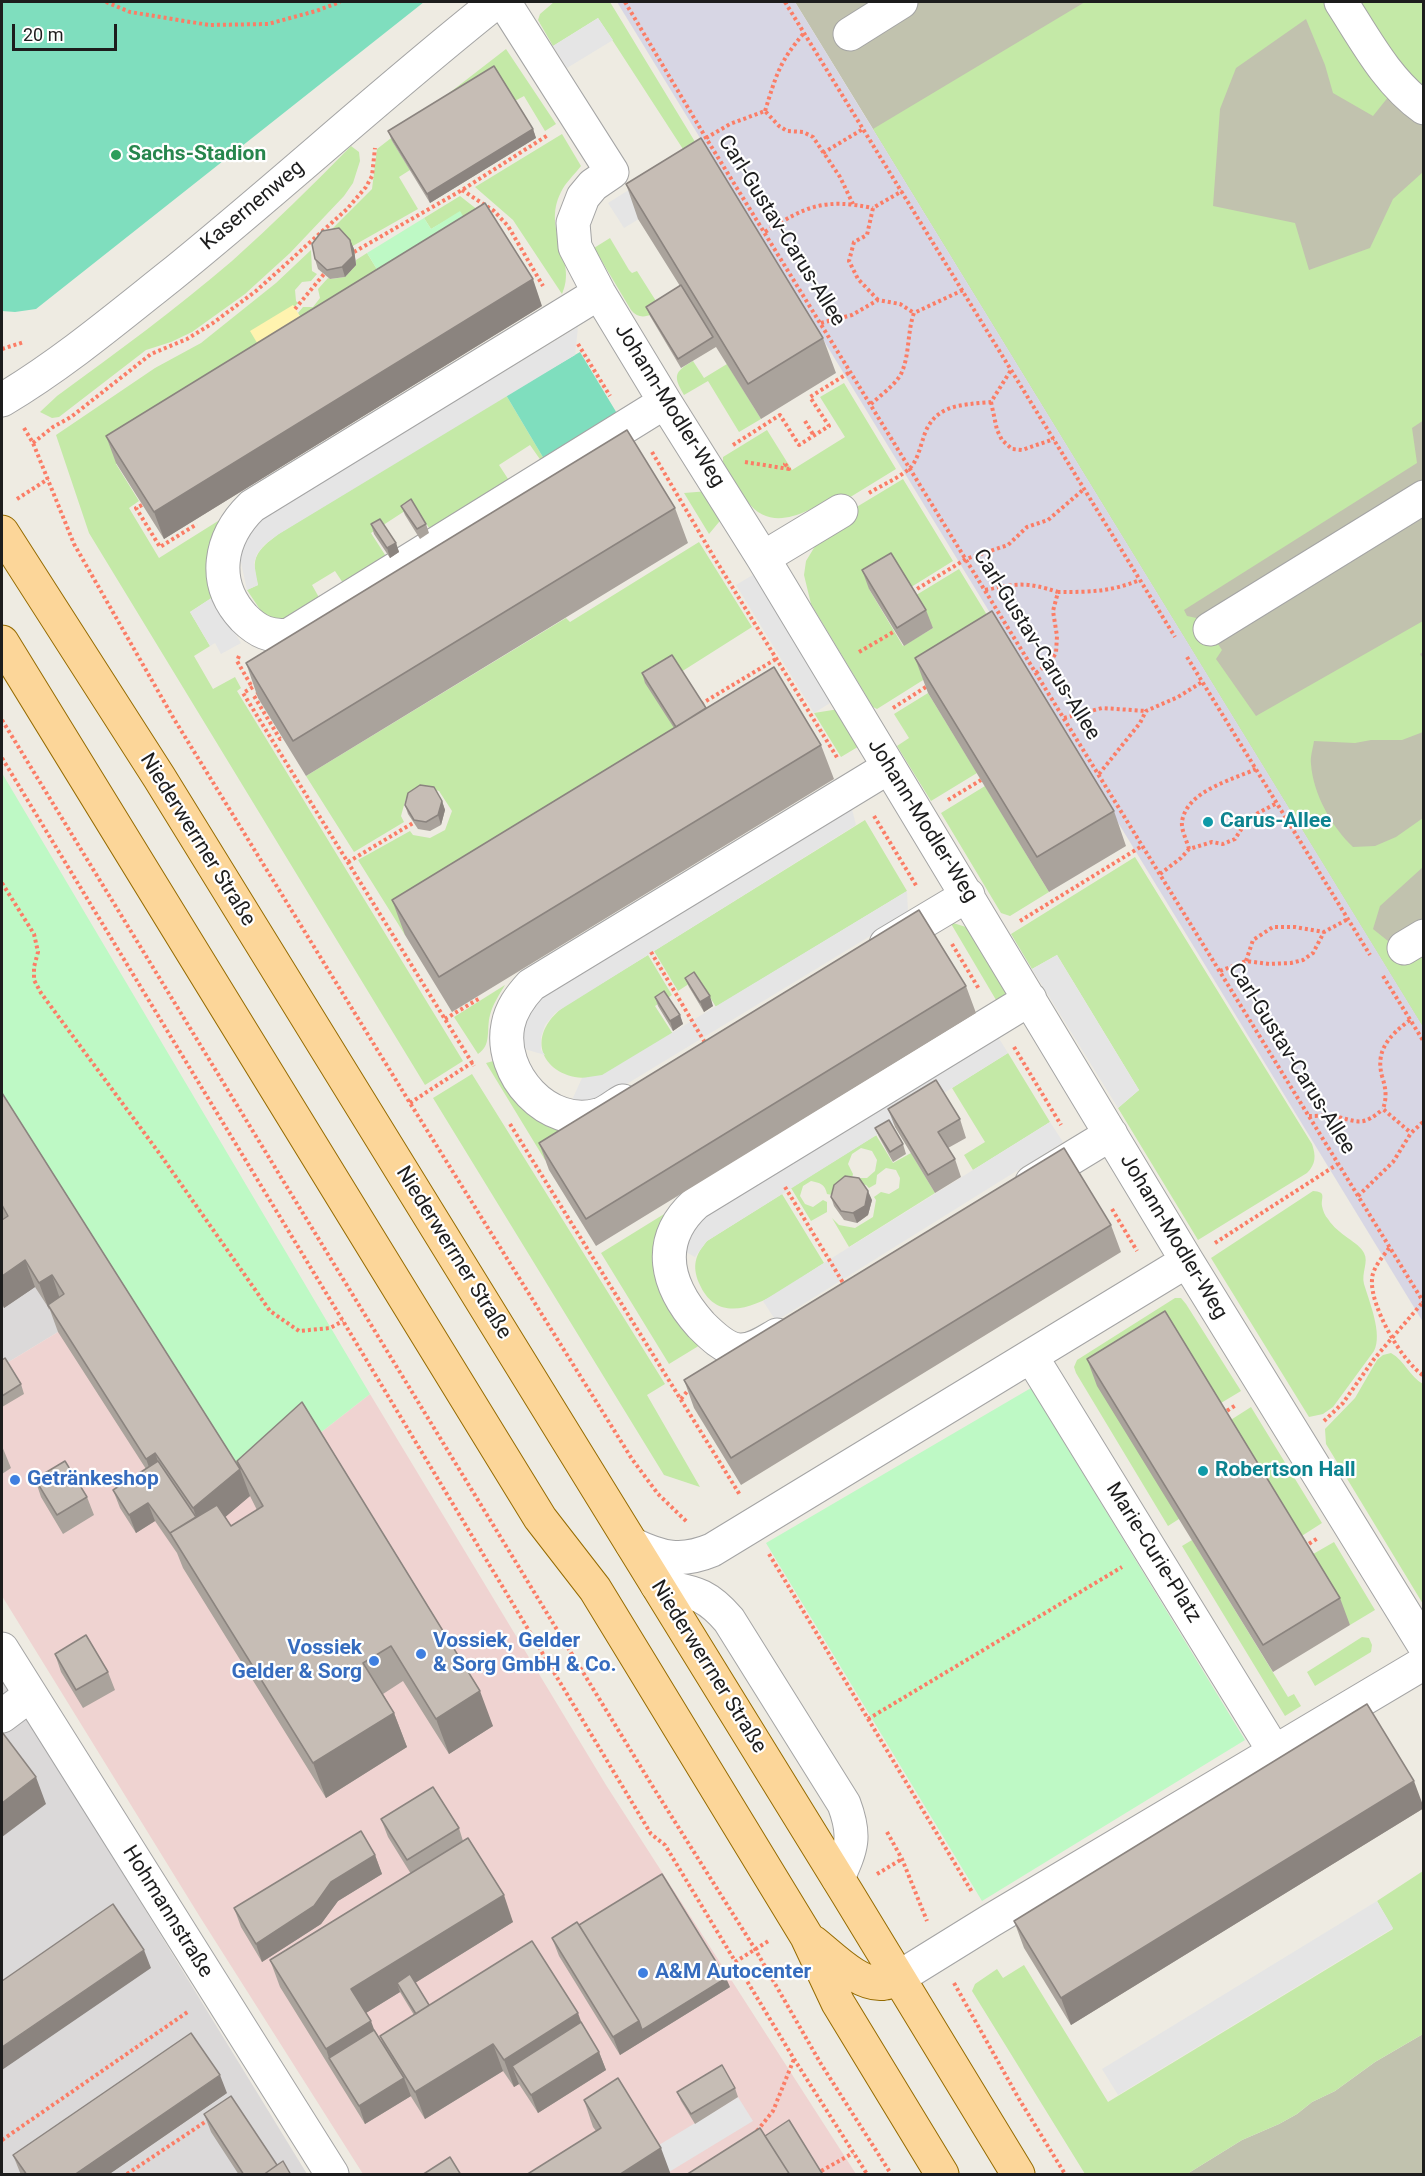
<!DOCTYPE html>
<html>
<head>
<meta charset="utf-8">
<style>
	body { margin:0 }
	#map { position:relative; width:1425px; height:2176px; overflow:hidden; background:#eeebe2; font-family:Roboto,sans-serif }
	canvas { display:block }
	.frame { position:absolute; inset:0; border:3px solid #1d1d1d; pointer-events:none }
	.scale { position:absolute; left:12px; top:24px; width:105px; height:27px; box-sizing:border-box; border:3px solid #1d1d1d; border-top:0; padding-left:8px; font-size:18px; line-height:21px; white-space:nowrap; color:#1d1d1d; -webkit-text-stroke:4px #fff; paint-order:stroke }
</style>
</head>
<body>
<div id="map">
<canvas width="1425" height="2176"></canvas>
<div class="frame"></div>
<div class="scale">20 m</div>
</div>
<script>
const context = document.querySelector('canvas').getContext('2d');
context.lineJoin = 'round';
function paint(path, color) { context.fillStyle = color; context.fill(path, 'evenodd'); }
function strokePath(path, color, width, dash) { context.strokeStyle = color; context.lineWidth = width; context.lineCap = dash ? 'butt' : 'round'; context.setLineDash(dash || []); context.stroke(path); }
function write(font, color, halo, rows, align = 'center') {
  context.font = font + ' Roboto,sans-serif'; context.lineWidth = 4.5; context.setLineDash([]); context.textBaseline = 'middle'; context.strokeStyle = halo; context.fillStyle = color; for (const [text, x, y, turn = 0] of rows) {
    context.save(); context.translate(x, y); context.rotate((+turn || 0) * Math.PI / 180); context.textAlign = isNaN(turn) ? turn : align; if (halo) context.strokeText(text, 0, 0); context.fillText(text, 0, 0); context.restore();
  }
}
paint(new Path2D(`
	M2,1106L58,1332L2,1366Z
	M2,1676L307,2174H2Z`), '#dbd9d9');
paint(new Path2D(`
	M58,1332L315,1437L370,1394L606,1785L856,2174H363L200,1917L2,1596V1366Z`), '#efd3d1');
paint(new Path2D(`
	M795,2H1423V1027L873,129Z
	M1423,2034V2174H1187L1242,2140L1279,2124L1297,2114L1312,2102L1335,2091L1375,2062Z`), '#c1c2ae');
paint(new Path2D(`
	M554,2H610L714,173L703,180L598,18L553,46L538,20L540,14Z
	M1085,2H1330L1389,96L1373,116L1333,93L1325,65L1306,19L1236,68L1220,109L1213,206L1295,223L1309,270L1370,248L1393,199L1423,172L1424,420L1412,428L1417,463L1184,610L1187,616L1201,619L1222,650L1216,659L1256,716L1423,621V652L1420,654L1424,660L1423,732L1402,740H1371L1355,743L1314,741C1313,748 1310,757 1311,764C1313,794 1332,827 1353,847L1375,846L1396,837L1423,818V867L1380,906L1373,929L1388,941L1391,952L1423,949V1027L873,129Z
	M1355,2H1423V92L1401,72Z
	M506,49L556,124L545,131L524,96L513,102L392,141L410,170L399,177L418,209L351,247L316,245L372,189L377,149Z
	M562,134L581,166C575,174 565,183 561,192C541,231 578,260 562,294L513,220L475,187Z
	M351,146L359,152L360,161L353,183L344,196L290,253L245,294L192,332L171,342L146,350L59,417L52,418L40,412L57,396C116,353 176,309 232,261C273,224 313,185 351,146Z
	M460,196L488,218L449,259L461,212L431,229L424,218Z
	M610,238L629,270L632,273L637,271L661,309C650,316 640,321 631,310L594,248Z
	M311,250L312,271L317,274L311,281L302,282L295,290L296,301L298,303L294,307L293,305L272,368L116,464L139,501L129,508L159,558L226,516L213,597L190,612L210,646L194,656L213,689L235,677L241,688L237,691L463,1061L425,1085L89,533L56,435L155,368L201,343L276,283Z
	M367,253L392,294L315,341L298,313L303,307H313L320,298L318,289L328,278L331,279L345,277L356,265V260Z
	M693,361L704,378L727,364L761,419L739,432L708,381L684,395C673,376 674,372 693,361Z
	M844,383L896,469L839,504L834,496C808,512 771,534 747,501C738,489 731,475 723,462V457L767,430L792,470L845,437L820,397Z
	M506,395L544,459V465L530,445L499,465L512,485L433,534L414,505L371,533L389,561L345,586L335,571L312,585L321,601L276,623L263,614L247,590L258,585C250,557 257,551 278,534Z
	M903,479L953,561L908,589H869L903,646L933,628L913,597L959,569L998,633L877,709L873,707L811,604L804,575L806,561L820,538L845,514Z
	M709,491L724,516L709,534L684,493Z
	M699,542L752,627L681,672L694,759L405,935L358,860L410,831L413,835L430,838L445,830L452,811L439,791L423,787L406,798L401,816L404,822L354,852L306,776L566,618L570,622Z
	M928,693L977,773L931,801L897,746L909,738L894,714Z
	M839,709L861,745L841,757L814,713Z
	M985,786L1049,892L1010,916L1001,913L941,813Z
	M865,820L907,891L716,1007L698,978L678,991L654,951Z
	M1135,857L1312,1144C1316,1156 1316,1164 1307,1173L1198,1240L1118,1108L1139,1090L1057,955L1032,969L1011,934Z
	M950,922L966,927L1008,988L1005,998L999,1005Z
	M648,955L672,995L655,1006L673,1034L602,1076C552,1088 515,1042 566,1005Z
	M505,985C499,995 493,1004 490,1015C486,1030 492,1045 478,1054L454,1017Z
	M1008,1053L1050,1122L973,1170L964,1155L985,1142L952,1088Z
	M497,1060L598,1128L545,1160L486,1063Z
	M472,1074L665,1384L647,1395L700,1487L664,1475L433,1098Z
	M876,1135L893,1163L911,1153L935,1193L849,1247L832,1218L839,1225L855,1228L873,1217L876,1200L874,1197L881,1192L889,1194L899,1188L900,1178L896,1170L886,1168L877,1175L876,1184L869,1188L866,1185L858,1183L859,1178H867L875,1171L877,1160L872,1151L861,1148L852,1154L848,1164L853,1174L851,1182L832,1195L827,1194C825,1184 820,1183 811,1181L803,1186L800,1196L805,1204L813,1207L823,1200L827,1202V1212L811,1221L791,1188Z
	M1313,1191C1327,1192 1321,1197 1322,1206C1323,1211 1325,1216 1328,1219C1338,1235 1359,1242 1364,1253C1369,1262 1361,1273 1364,1284C1369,1301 1383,1334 1374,1351L1333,1407L1323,1414L1309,1417L1211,1258Z
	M782,1194L824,1263C791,1283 724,1342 699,1283C692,1266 695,1255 707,1241Z
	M682,1203L668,1231L710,1339L669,1364L601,1253Z
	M1175,1298H1181L1186,1304L1241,1391L1216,1406L1179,1519L1168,1526L1076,1373L1074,1367L1077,1360Z
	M1391,1353C1405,1361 1410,1377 1423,1384V1604L1326,1444L1325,1429L1355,1398L1377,1360L1383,1355Z
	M1251,1407L1322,1523L1297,1539L1226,1423Z
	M1192,1540L1288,1697L1294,1694L1301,1706L1285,1716L1182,1546Z
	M1334,1542L1375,1610L1350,1625L1308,1557Z
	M1362,1637L1369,1638L1372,1645L1371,1652L1315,1686L1307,1672Z
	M1423,1871V2034L1375,2062L1335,2091L1312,2102L1297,2114L1279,2124L1242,2140L1187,2174H1085L972,1991L975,1984L997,1969L1003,1978L1024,1965L1108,2102L1393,1929L1377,1901Z`), '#c4e9a7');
paint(new Path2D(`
	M293,305L315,341L272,368L250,331Z`), '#fff3af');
paint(new Path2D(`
	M460,211L472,231L392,294L367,253L424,218L431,229Z
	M2,773L370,1394L315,1437L250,1496L2,1106Z
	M1031,1388L1245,1740L982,1901L766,1543Z`), '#bef9c5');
paint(new Path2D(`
	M2,2H424L36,309L15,312L2,311Z
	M580,352L618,415L544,459L506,395Z`), '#7fdebe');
paint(new Path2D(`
	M598,18L613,40L567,68L553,46Z
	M686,154L703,180L624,228L608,203Z
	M578,327L575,355L279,534L264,545L257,554L254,563L258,585L247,590L240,558L245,536L265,516Z
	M756,573L835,700L814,713L736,585Z
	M213,597L241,643L221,654L215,643L210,646L190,612Z
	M851,805L856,825L555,1013L545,1025L541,1037V1050L545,1055L521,1048L522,1027L531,1007L548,993Z
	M907,891L908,913L607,1096L588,1103L572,1100L582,1078L602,1075Z
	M1057,955L1139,1090L1118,1108L1032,969Z
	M995,1032L1008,1053L707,1241L695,1257L682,1250L698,1214Z
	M1050,1122L1063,1142L776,1321L763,1301Z
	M1377,1901L1393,1928L1118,2095L1102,2069Z
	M738,2097L753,2121L669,2172L654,2148Z`), '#e5e5e5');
paint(new Path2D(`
	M617,2H795L1423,1027V1322Z`), '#d7d6e4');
const minor = new Path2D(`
	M504,2L612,172L593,185L583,197L573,223L575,247L599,293L665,402L763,558L1187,1261L1424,1645
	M1341,2C1365,39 1387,82 1424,108
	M850,34L901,2
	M599,293L252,506C219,538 211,583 244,618C258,632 270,637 289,635L665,402
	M2,400C61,365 116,319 170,276C280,187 385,90 496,2
	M763,558L841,511
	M1210,629L1424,497
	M886,944L968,895
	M1404,948L1424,936
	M623,1101C615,1105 607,1113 598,1115C548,1129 498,1074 508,1025C511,1009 520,997 531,985L889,767
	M1032,1182L1111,1134
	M777,1335C765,1342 753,1351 739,1350C725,1349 710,1334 701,1325C666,1286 654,1241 696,1203L1030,999
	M1031,1356L1274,1751
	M632,1544C661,1558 681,1563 712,1550L1187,1261
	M657,1585C692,1593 704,1591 729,1620L844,1804C856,1836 852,1847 838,1878
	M2,1649L332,2174
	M2,1716L30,1695
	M898,1978L990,1921L1424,1663`);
const major = new Path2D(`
	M2,532L159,777L847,1893L1018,2174
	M2,642L540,1518L595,1589L642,1666L807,1937L838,2003L942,2174
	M813,1942C831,1956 861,1988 885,1983C890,1983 894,1980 898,1978`);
strokePath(minor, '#a4a4a4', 35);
strokePath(major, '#956b00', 35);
strokePath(new Path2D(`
	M106,2L130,12L209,25L268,24L316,11L340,2
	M625,2L706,138L1424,1303
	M785,2L1175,637
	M765,111C776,76 779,62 804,33
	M706,138L730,124L765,111L779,126L787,131L803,132L813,137L840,177L853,204
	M823,153L863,129
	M462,190L494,211L508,226L543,286
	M765,232C806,206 824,198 873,208
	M354,252L462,190L548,135
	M878,300L858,279L849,261L854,242L867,235L873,208L902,191
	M295,309L324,274
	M821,323L852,315L878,300L900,304L914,313
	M578,344L610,396
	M2,349L24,342
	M991,402L997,430L1002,440L1012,449L1022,450L1054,439
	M871,404C881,395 894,386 901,374C910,355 907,332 914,313L963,290
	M805,421L814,436
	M24,428L33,443L74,544L174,719L410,1103L632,1459L658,1494L687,1522
	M33,443L53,427L71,417L151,354L187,339L213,323L256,291L347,209L366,187L372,176L375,148
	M733,445L780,415L799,445L829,426L810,397L850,372
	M652,452L715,559L838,759
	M745,462L789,469L785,464L787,462
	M869,493C882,485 899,478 910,468C917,461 920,448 923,439C933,404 960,405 991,402L1011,370
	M17,499L48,479
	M142,505L136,508L160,547L197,524
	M985,590C1017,583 1027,582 1058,592
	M912,592L966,559L1008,545L1027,527L1048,520L1084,489
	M859,652L895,631
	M239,656L237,661L252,687
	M1187,657L1370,955
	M1036,673L1050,662L1056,653L1057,636L1053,611L1058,592C1091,592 1109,592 1140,580
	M258,684L243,693L474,1066
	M259,693L254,696L280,739L283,738
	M701,704L776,659
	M893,708L929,685
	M1064,718L1102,708L1146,711
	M2,720L653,1787L755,1949L821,2064L891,2174
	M2,758L343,1321L642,1819L651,1834L665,1845L794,2059L867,2174
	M1099,774L1140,723L1146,711L1178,697L1202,682
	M948,800L981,780
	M874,816L917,887
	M1189,849C1187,841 1181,830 1182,822C1186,791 1232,780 1256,769
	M348,862L413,823
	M1160,874L1181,858L1189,849L1212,842L1223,844L1235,839L1242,828L1258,813L1277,803
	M2,883L34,934L38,952L34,967V980L41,993L162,1157L270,1311L299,1331L330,1328L343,1321
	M1020,921L1142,846
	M952,944L979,989
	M651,952L707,1046
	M1246,961L1253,940L1273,927H1295L1324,932
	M1220,971L1246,961L1269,964L1291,963L1303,960L1313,953L1324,932L1348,919
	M1383,976L1424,1042
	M445,1019L480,998
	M1410,1020C1390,1035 1375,1050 1382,1076C1386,1089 1387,1097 1383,1109L1411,1133
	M1014,1047L1061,1125
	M410,1103L473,1062
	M1309,1116C1318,1116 1329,1115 1338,1117C1361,1123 1364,1125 1383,1109
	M510,1124L740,1495
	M785,1187L845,1286
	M1358,1196L1393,1162L1411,1133L1424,1121
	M1112,1209L1137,1251
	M1215,1243L1338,1164
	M1389,1248C1383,1257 1372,1268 1372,1280C1370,1306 1402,1362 1424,1376
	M681,1399L690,1388
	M1222,1414L1236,1405
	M1324,1421L1343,1403L1374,1359L1423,1302
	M1304,1547L1318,1538
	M769,1554L972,1892
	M868,1719L1122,1567
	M887,1832L902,1859L927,1921
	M877,1874L902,1859
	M735,1962L770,1940
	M954,1983L1019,2099L1065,2174
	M757,2131L773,2111L794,2059
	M2,2140L189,2011
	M127,2174L211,2118
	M816,2174L853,2153`), '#fb7d66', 4, [3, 3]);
strokePath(minor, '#fff', 33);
strokePath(major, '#fcd699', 33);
paint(new Path2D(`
	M533,129L536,138L430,203L392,141L388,131Z
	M626,184L823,338L836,373L761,419L716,347L681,368L650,316L646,307L680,286L638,219Z
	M350,240L354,249L356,265L345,277L330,279L318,269L315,259Z
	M542,306L164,539L116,463L106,436Z
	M401,506L426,524L429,533L420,539L405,515Z
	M675,508L688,543L306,776L258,698L246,663Z
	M371,524L396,543L399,552L390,558L374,534Z
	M862,570L926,610L933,628L904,646L869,589Z
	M915,658L1114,811L1126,846L1049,892L928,693Z
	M642,673L706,708L821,745L834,779L452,1012L405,935L392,900L674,728L645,683Z
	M442,801L445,810L441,825L430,831L418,829L408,814L405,805Z
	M685,978L713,1006L704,1012L689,987Z
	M966,986L976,1013L596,1246L549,1170L539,1143Z
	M655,997L680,1015L683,1024L673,1031L658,1006Z
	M2,1093L240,1469L237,1461L493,1726L449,1754L403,1681L383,1694L394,1713L407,1747L326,1798L183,1568L177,1553L155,1521L136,1533L120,1508L113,1490L146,1469L58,1332L50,1310L35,1287L4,1308L2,1304V1220L3,1219L2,1217ZM240,1469L250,1496L257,1510L231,1526L225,1517L250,1496Z
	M888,1109L960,1119L966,1138L948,1148L955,1159L961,1177L935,1193L895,1127Z
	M875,1128L903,1144L906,1154L893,1162L879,1137Z
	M831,1197L872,1200L868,1215L857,1223L844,1220L834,1206Z
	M1111,1225L1121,1252L741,1485L694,1408L684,1380Z
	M1087,1359L1340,1598L1350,1625L1273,1672L1097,1386Z
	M2,1360L21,1384L24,1394L2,1407Z
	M2,1446L11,1468L2,1474Z
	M35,1479L87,1497L94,1515L63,1534L41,1497Z
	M55,1654L108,1672L115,1690L83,1708L61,1672Z
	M1424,1807V1808L1071,2025L1024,1948L1014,1921Z
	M381,1819L459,1828L463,1841L513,1922L415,1983L429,2005L581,2022L599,2052L606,2070L538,2113L519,2084L514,2087L503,2071L425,2119L410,2095L411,2096L365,2124L280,1987L270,1960L411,1874L388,1837ZM400,1992L414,2015L380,2036L384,2046L374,2030L366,2013Z
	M375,1855L382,1874L338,1901L321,1924L262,1962L241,1927L234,1908Z
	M579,1925L730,1987L620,2055L559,1956L552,1938Z
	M735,2088L738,2097L695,2124L681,2101L677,2092Z
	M227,2093L108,2175H21L13,2155Z
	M584,2100L661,2148L596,2131L593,2127Z
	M204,2114L277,2165L291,2175H239L211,2132Z`), '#aaa39c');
paint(new Path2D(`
	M533,129L536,138L430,203L427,194Z
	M350,240L354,249L356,265L345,277L342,267Z
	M533,279L542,306L164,539L154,512Z
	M396,543L399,552L390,558L387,548Z
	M442,801L445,810L441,825L438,815Z
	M710,996L713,1006L704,1012L700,1002Z
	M680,1015L683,1024L673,1031L670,1021Z
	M868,1191L872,1200L868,1215L857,1223L853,1213Z
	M25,1260L35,1287L4,1308L2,1302V1276Z
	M52,1275L61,1302L48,1305L49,1310L39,1283Z
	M155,1453L165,1480L156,1486L146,1459Z
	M240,1469L250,1496L203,1536L193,1508Z
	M148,1503L155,1521L136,1533L129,1515Z
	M480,1691L493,1726L449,1754L436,1719Z
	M394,1713L407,1747L326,1798L313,1763Z
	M36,1777L46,1804L2,1837V1803Z
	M1414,1781L1424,1808L1071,2025L1061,1998Z
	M375,1855L382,1874L338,1901L321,1924L262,1962L256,1944L331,1882Z
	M504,1895L513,1922L402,1991L397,1983L400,1992L361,2016L351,1989Z
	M144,1950L151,1968L2,2070V2047Z
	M726,1978L730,1987L620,2055L613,2037L639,2021Z
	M578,2013L588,2040L512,2066L519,2084L514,2087L504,2060Z
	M371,2021L381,2048L329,2058L326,2049Z
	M493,2044L503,2071L425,2119L415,2092Z
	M599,2052L606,2070L538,2113L531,2095Z
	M220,2075L227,2093L108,2175H74Z
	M404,2078L411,2096L365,2124L359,2106Z
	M661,2148L671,2175H619Z`), '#8b847f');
const building = new Path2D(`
	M494,66L533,129L427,194L388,131Z
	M701,138L823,338L748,384L626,184Z
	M485,203L533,279L154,512L106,436Z
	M339,228L350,240L353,256L342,267L327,270L315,259L312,244L322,231Z
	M681,285L713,337L678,359L646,307Z
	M627,430L675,508L293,741L246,663Z
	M411,499L426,524L417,529L401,506Z
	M380,519L396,543L387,548L371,524Z
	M891,553L926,610L897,628L862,570Z
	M992,611L1114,811L1037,857L915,658Z
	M672,655L706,708L676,727L642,673Z
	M774,667L821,745L439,977L392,900Z
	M420,785L434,787L442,801L438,815L426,822L414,820L405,805L408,793Z
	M919,910L966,986L586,1219L539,1143Z
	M694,972L710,996L700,1002L685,978Z
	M664,991L680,1015L670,1021L655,997Z
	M936,1080L960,1119L938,1132L955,1159L928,1175L888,1109Z
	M2,1093L240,1469L193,1508L155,1453L146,1459L48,1305L64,1294L52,1275L39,1283L25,1260L2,1276V1220L8,1216L2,1205Z
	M889,1120L903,1144L890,1152L875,1128Z
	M1064,1148L1111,1225L731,1458L684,1380Z
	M845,1176L859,1178L868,1191L865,1206L853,1213L841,1211L831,1197L834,1185Z
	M1165,1311L1340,1598L1263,1645L1087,1359Z
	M5,1358L21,1384L2,1396V1360Z
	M302,1402L480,1691L436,1719L391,1646L363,1663L394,1713L313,1763L170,1533L217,1505L231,1526L263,1506L237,1461Z
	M65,1461L87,1497L57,1515L35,1479Z
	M158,1461L196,1517L170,1533L172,1536L148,1503L129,1515L113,1490Z
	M86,1635L108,1672L76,1690L55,1654Z
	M1367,1704L1414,1781L1061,1998L1014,1921Z
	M2,1732L36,1777L2,1803Z
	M433,1787L459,1828L407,1860L381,1819Z
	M361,1831L375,1855L331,1882L314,1906L256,1944L234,1908Z
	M468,1838L504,1895L351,1989L371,2021L326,2049L270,1960Z
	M662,1874L726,1978L642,2030L639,2021L579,1925Z
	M113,1904L144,1950L2,2047V1981Z
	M577,1922L639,2021L613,2037L552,1938Z
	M532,1941L578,2013L504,2060L493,2044L415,2092L380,2036Z
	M410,1974L429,2005L416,2014L397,1983Z
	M581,2022L599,2052L531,2095L512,2066Z
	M374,2030L404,2078L359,2106L329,2058Z
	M191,2033L220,2075L74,2175H27L13,2155Z
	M722,2065L735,2088L691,2114L677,2092Z
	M618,2078L661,2148L619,2175H526L601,2128L584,2100Z
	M231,2096L277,2165L263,2175H244L204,2114Z
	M789,2120L823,2175H790L765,2136Z
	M760,2128L790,2175H686Z
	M450,2157L461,2175H422Z
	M283,2161L291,2175H263Z`);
paint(building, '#c6bdb5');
strokePath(building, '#8b847f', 1.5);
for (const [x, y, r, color] of [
	[116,155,6,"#2e9e5b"],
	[1208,822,6,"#0f9aa8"],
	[1203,1471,6,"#0f9aa8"],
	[15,1480,6,"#3f7fe0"],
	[421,1654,6,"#3f7fe0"],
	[374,1661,6,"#3f7fe0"],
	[643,1973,6,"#3f7fe0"]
]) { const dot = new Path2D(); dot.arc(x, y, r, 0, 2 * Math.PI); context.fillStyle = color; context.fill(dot); strokePath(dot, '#fff', 2); }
write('bold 21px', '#27864d', '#fff', [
	["Sachs-Stadion",128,155]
], 'left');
write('21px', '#1d1d1d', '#fff', [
	["Kasernenweg",253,206,-40],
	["Carl-Gustav-Carus-Allee",781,231,58],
	["Johann-Modler-Weg",669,406,58],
	["Carl-Gustav-Carus-Allee",1036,645,58],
	["Johann-Modler-Weg",922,821,58],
	["Niederwerrner Straße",197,840,58],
	["Carl-Gustav-Carus-Allee",1291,1059,58],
	["Johann-Modler-Weg",1173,1237,59],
	["Niederwerrner Straße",453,1253,58],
	["Marie-Curie-Platz",1153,1553,58],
	["Niederwerrner Straße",708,1667,58],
	["Hohmannstraße",167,1912,58]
]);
write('bold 21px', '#0d838f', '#fff', [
	["Carus-Allee",1220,822],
	["Robertson Hall",1215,1471]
], 'left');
write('bold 21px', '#366cbe', '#fff', [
	["Getränkeshop",27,1480],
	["Vossiek, Gelder",433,1642],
	["& Sorg GmbH & Co.",433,1666],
	["Vossiek",362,1649,"right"],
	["Gelder & Sorg",362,1673,"right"],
	["A&M Autocenter",655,1973]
], 'left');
</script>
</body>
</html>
